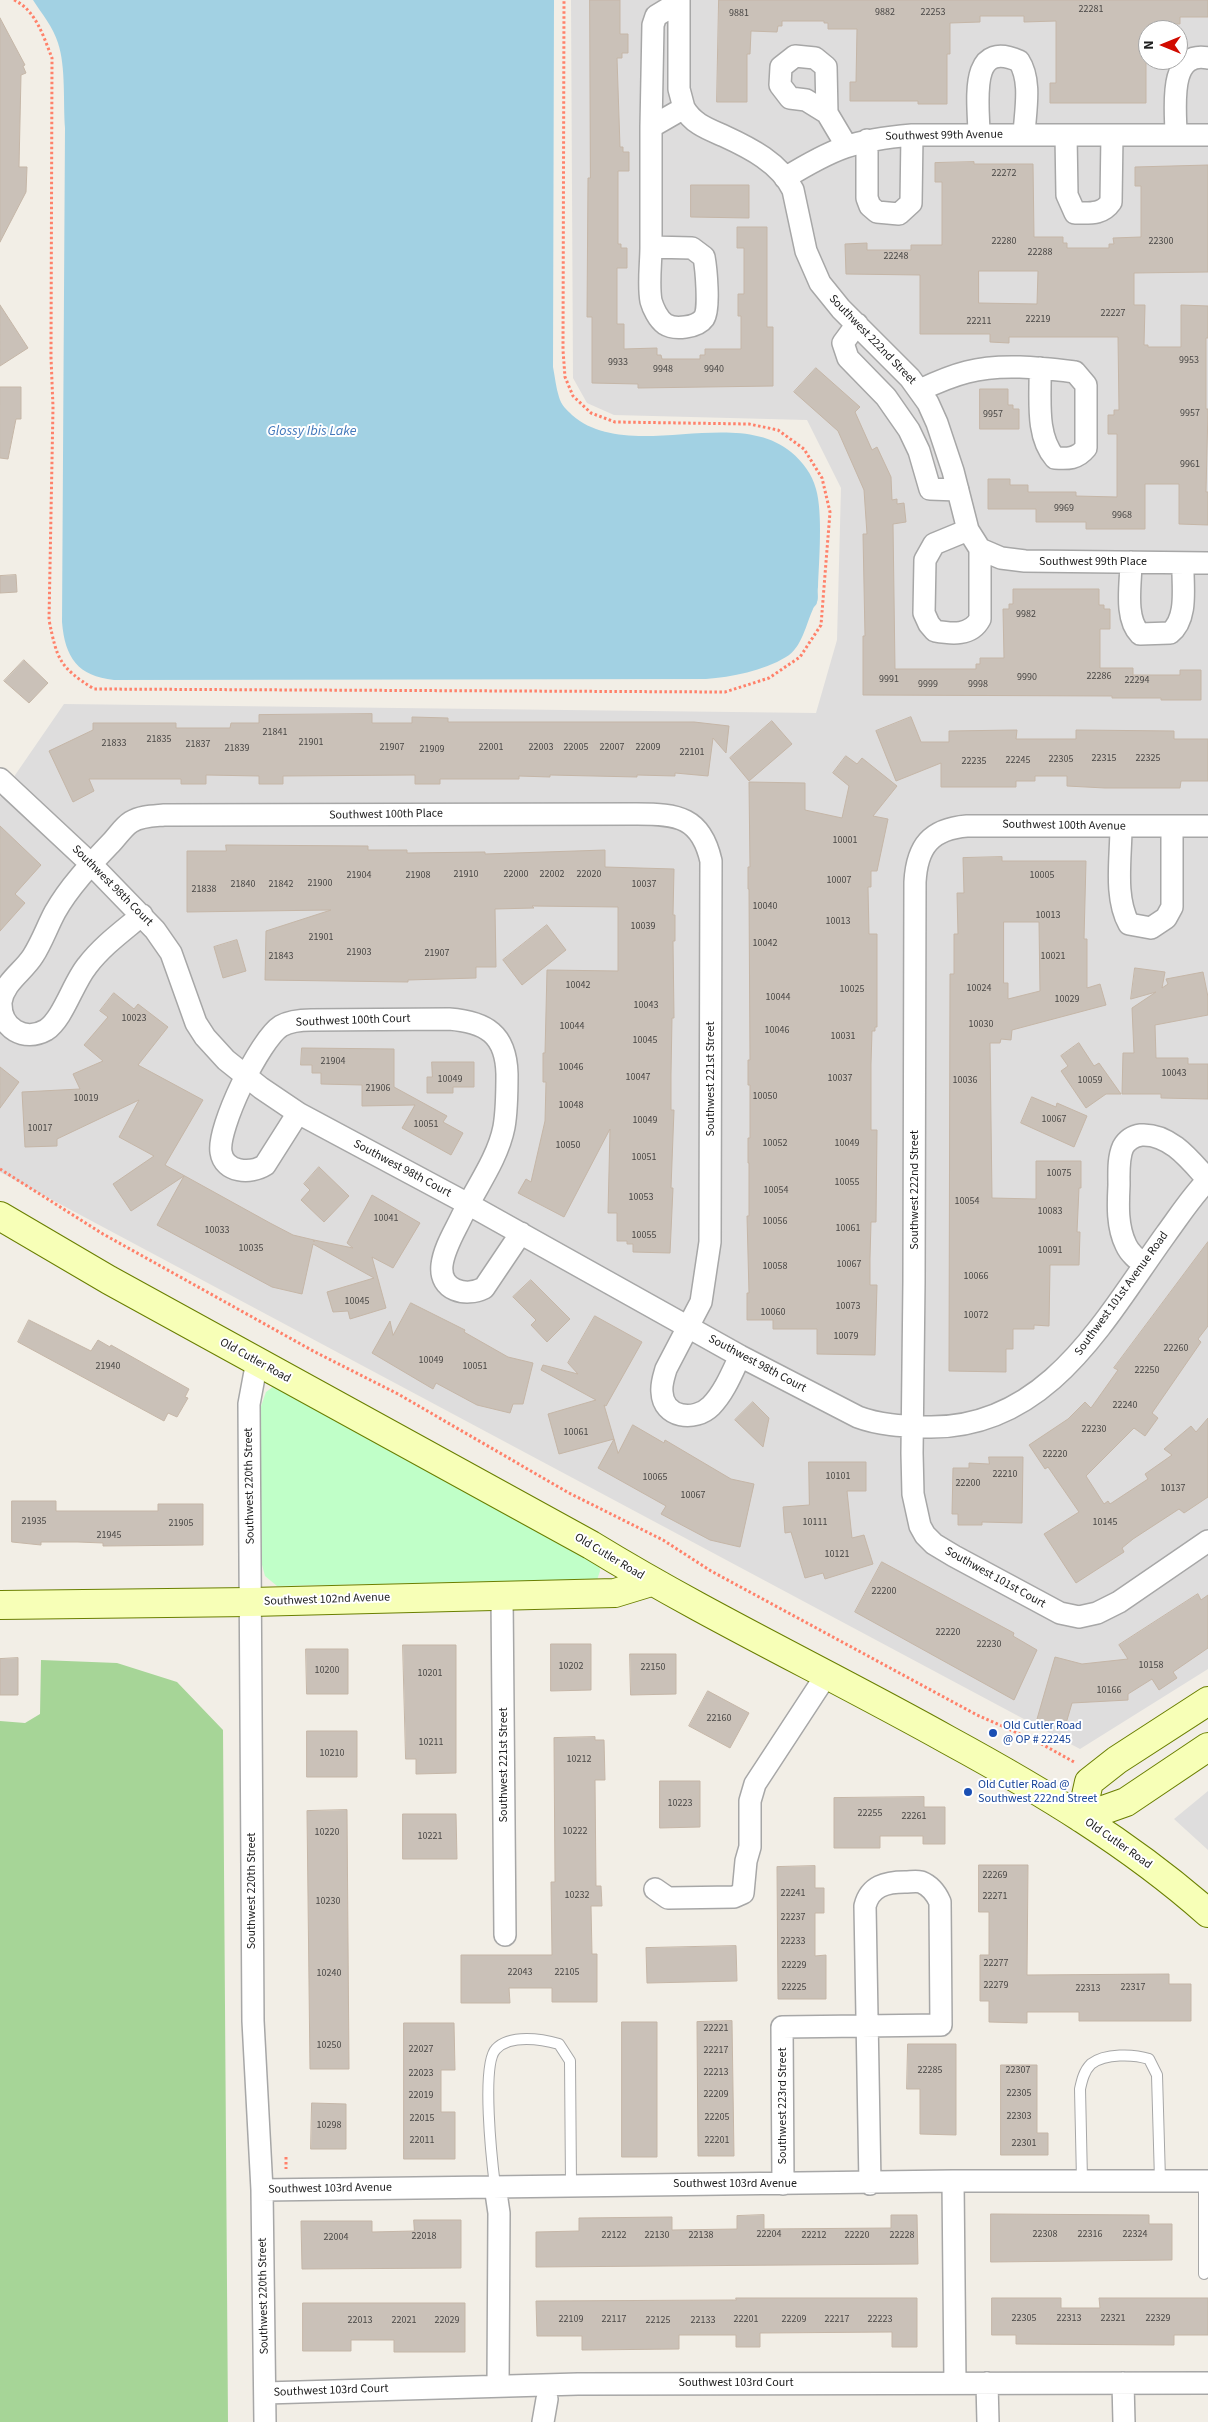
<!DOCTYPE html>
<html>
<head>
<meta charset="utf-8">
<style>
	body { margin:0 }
	#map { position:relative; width:1208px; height:2422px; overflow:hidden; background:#f2eee6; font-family:"Source Sans 3",sans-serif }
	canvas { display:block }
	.north { position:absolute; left:1138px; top:20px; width:50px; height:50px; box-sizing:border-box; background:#fff; border:1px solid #a6a6a6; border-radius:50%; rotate:270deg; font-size:14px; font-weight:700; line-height:20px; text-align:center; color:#202020 }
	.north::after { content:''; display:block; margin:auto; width:18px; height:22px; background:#d10b00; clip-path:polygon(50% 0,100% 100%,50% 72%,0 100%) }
</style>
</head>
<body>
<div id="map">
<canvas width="1208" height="2422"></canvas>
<div class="north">N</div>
</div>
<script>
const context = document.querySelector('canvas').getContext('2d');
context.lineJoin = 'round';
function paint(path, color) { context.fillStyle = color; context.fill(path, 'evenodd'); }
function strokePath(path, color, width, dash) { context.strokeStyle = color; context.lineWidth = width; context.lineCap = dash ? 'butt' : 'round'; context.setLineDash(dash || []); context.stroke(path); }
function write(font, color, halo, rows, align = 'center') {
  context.font = font + ' "Source Sans 3",sans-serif'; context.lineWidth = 4; context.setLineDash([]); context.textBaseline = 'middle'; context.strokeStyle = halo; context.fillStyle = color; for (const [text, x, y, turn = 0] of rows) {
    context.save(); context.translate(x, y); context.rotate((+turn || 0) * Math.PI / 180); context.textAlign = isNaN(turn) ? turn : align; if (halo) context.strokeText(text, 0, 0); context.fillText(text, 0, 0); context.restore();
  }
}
paint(new Path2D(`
	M571,0H1208V1669L1080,1749L0,1172V797L64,704L816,713L837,640L841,488L807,420L614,415L587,403L573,378ZM1148,30H1178V60H1148Z
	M1208,1791V1850L1174,1819Z`), '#dedddd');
paint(new Path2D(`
	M41,1660L117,1663L177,1682L223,1730L228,2422H0V1721L25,1723L40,1714Z`), '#a6d597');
paint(new Path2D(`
	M274,1386L599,1563L600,1571L597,1580L277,1586L265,1576L261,1561L260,1409L266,1392Z`), '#c0ffc8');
paint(new Path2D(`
	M33,0H554L553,367C555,377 556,388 559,397C561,405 567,410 572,415C628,464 735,405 791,452C803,462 812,474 816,489C823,513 819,561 818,587C817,592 819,598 817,602C817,605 814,606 813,609C806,624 802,648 786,657C763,671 732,677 706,679L114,680C78,676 65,658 62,622L65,128C63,103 66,67 58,43C53,27 42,14 33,0Z`), '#a2d1e3');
const building = new Path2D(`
	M590,0H620V34H628V53H622V58H617L620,147H623V152H629V171H618V244H621V248H627V268H617V324H624V349L657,348V355H661L662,359H700V355H705V349H741V316H738V294H744V248H737V227H767V327H773V386L638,388V384L592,383V317H587L588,178H590Z
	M719,0H1208V17H1180V24H1149L1148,55H1146V103H1050V83H1056V21L1024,22V16H980V22L950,23V54H947V104H918V101H850V82H856L857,29H828V23H824V21H782V26H778L777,32L751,31L750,54H747V102H717Z
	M0,18L25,65L23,66L26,73L21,75L19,167H27L26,192L0,242Z
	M974,162V164H1033L1034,237H1063V243H1067V248H1109V244H1114L1113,238L1141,237V186H1135V167L1208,165V272L1134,273V305H1145L1144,345H1148V347H1181V305L1208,306V338H1206V409H1208L1206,492H1208V525L1179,524V484H1145V529H1086V522H1036V509H988V479H1010V485H1028V492H1076V496L1117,497V434H1108V415H1114V410H1119L1118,337H1009V343L990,342V334H920V275L846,274L845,244L867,243V250H911V245H942V182H935V163ZM979,271H1038L1037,304L979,303Z
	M691,185H749V218L691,217Z
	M0,305L28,348L0,366Z
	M816,368L860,407L855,412L872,450L877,447L891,477L892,500L897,499V504L904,503L906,522L893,524L895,669H976V664H980V658H1004L1003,609H1009V604H1013V589H1099V605H1104V609H1110V629H1100V668H1133V675H1180V670H1201V700H1161V698H1112V696L863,695V636H865L863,534H867L864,490L838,431L794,392Z
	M0,387H21V419H16L8,459L0,458Z
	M980,389H1008V405H1013V409H1019V429H980Z
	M16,575L17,592L0,593V576Z
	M24,660L48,683L29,703L4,681Z
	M372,714V723H412V717L448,718V722H694L729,726L726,753L713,738L708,776L675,773V776L637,775V777L550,775V777L519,776V779H440V784H415V775L283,776V784H259V776L206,775V784H181V779H89L94,791L73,802L49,751L93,730V723H176V728H230L231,723H259V715Z
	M911,717L921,742H949V731L1017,730L1016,739H1076V730L1174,731V739H1208V781H1181L1180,788H1105L1067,786V776H1035V781H1016V787H941V763L896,781L876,731Z
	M772,721L792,744L749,781L730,758Z
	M846,756L857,764L862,758L897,786L873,816L888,819L877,871H871V887H868L869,934H877V1027H875V1031H872L871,1064V1130H877L876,1222H871L870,1258V1285H877L875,1355L817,1354V1329H773V1320H747V1293H749L747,1216H749V1163H748V1138H750V1085H748V1060H750L749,889H748V867H750L749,782L805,783V810L842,818L849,786L833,773Z
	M0,826L41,865L15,894L25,903L0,931Z
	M226,845L368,846V850H407V853L485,852V854L605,850V867L674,869L673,915H675V941H673L674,1018H672L671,1074V1110H674L671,1188H673L670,1253L633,1252V1244H627V1241H617V1213H608L610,1129L564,1217L518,1193L526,1179L531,1182L545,1121L546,1082H543V1053H545L547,970L618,971V907L532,906L534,908L495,909L496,967H476V978L408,980V982L265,980L266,931L331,910L187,912V851H226Z
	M1002,857V861H1086L1084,939H1087V988L1100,984L1106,1005L1012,1030L1011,1040L1001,1039L1000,1043H990L992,1198L1036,1199V1161H1081V1188H1079L1077,1232H1080L1079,1265H1050L1049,1326L1034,1325V1329H1013V1349H1006V1372L949,1371L950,974H954V934H958L957,893H964L963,858ZM1004,922H1039L1040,991L1008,999V983H1004Z
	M547,925L566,950L522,985L503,960Z
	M237,940L246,971L223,978L214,947Z
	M1135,968L1165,972L1162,988L1168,984L1166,979L1203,972L1208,997V1015L1155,1025L1156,1058H1188V1064H1208V1099L1161,1098V1094H1122L1123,1053H1134L1132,1008L1156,992L1131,999Z
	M114,993L134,1009L138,1004L168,1027L138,1065L203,1100L165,1165L270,1223L293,1235L314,1240V1242V1240L353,1248L347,1243L372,1195L420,1223L393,1268L372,1257L386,1308L350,1319L348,1311L333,1312L327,1292L374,1278L313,1244L302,1294L272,1287L157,1225L184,1176L131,1211L113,1184L154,1156L119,1137L139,1100L57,1139V1146L25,1147L22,1092L80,1089L73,1074L103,1061L84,1045L108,1017L100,1011Z
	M1079,1043L1094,1066L1099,1063L1121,1094H1106L1086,1108L1061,1071L1068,1066L1061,1056Z
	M302,1048L394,1049V1087L447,1116L443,1122L463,1133L451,1155L402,1128L415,1105L362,1106V1085L321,1084V1073H312V1065H301Z
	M432,1062H474V1087H453V1093H427V1077H432Z
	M0,1067L19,1082L0,1108Z
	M1032,1097L1056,1107L1057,1103L1087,1116L1074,1147L1021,1123Z
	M319,1167L349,1196L324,1222L301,1200L310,1190L304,1184Z
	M1208,1242V1326L1198,1339L1201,1342L1152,1413L1158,1418L1145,1436L1134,1428L1086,1476L1104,1504L1108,1501L1110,1504L1148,1479L1145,1474L1172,1455L1164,1449L1191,1426L1196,1432L1208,1418V1497L1184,1513L1179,1509L1133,1539L1122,1548L1124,1552L1076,1583L1044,1534L1079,1512L1048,1467L1045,1469L1029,1445L1068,1419L1085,1402L1091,1408L1118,1370L1114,1368Z
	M531,1280L570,1319L547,1342L531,1325L536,1320L513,1297Z
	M411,1303L465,1330L464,1332L508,1357L533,1363L523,1404H513L510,1413L477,1405L436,1383L433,1389L372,1353L390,1321L393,1335Z
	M595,1316L642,1342L606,1406L604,1405L614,1439L559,1454L548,1414L596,1400L541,1370L543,1365L578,1374L568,1363Z
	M29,1320L91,1351L98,1340L110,1347L111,1345L189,1389L185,1397L188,1398L177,1417L168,1413L164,1421L18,1342Z
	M753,1402L769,1418L763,1447L735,1420Z
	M633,1425L664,1443L665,1440L731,1479L754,1484L740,1547L710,1540L661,1514L666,1506L598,1468L614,1439L618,1453Z
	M989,1457H1023L1022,1523L982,1522V1525H958V1514H952L953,1468H969V1463L989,1464Z
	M809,1462H866V1491H847L852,1538L864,1535L873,1564L825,1579L823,1573L805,1578L791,1532L785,1533L783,1507L809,1505Z
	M12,1501H56V1511H158V1504H203V1545L103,1546V1543L78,1542H41V1545L12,1542Z
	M882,1562L1014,1633L1013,1636L1037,1650L1014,1700L855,1612Z
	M1198,1594L1201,1600L1208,1595V1648L1173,1672L1177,1678L1159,1690L1152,1679L1128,1694V1700L1072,1703L1065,1727L1037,1719L1055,1657L1082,1664L1128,1659L1119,1645Z
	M551,1644H591V1690L551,1691Z
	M403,1645H456V1773L416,1774V1759H406Z
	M306,1649H348V1694H307Z
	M630,1654H676V1694L631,1695Z
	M18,1658V1695H0V1659Z
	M708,1691L749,1713L730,1748L689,1726Z
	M307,1731H357V1777H307Z
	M595,1737V1740H604L605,1780H595L596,1886H601L602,1906H591L592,1954H597V2002H552V1988H509L510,2003H461V1955H552L551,1882H555L554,1738Z
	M660,1781H700V1827L660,1828Z
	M924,1797V1807H945V1844H923V1836H880V1848H834V1798Z
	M347,1810L349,2069H310L307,1811Z
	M403,1814H456L457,1859H403Z
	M979,1865H1028L1027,1975L1169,1974V1984H1191V2021H1079V2012H1027V2023L989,2022V2001H980V1955H989V1912H979Z
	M815,1866V1888H824V1913H815V1956L826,1955V1999H778L777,1867Z
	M736,1946L737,1981L647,1983L646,1948Z
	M732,2021L734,2156H698L697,2022Z
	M622,2022H657V2157H622Z
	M404,2023H454L455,2070H441V2112H455V2159H404Z
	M908,2044H956V2135L920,2134V2089H907Z
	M1001,2065H1037V2133H1048V2155H1001Z
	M312,2103L346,2104V2149H311Z
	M991,2214L1149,2215V2224H1172V2260L991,2262Z
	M764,2215V2229L891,2228V2215H917L918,2264L536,2267V2232L579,2231V2218L672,2217V2230L737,2229V2216Z
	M414,2220H461V2268L302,2269L301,2221H372V2232L414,2231Z
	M736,2298H917V2347H892V2332L760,2333V2347H736V2335H679V2349L582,2350V2336H537L536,2301L736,2300Z
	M992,2298H1061V2308H1100L1099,2298H1208V2335H1174V2345L1016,2344V2335H992Z
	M303,2303H465V2352H394V2340H351V2351H303Z`);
paint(building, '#cac1b8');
strokePath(building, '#c5b6a7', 1);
const lane = new Path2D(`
	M1082,2180L1080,2089C1082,2080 1084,2071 1091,2064C1105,2053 1134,2054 1149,2059L1157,2075L1160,2180
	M1204,2181V2274
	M495,2186C492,2162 481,2064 496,2049C510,2034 542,2039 559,2044L570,2061L571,2185`);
const street = new Path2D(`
	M684,108C693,124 708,129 724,136C750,148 780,163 793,190L806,251L820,283L841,309L910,378L928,403L937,423L953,471L968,530L980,549V619C971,636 952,634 935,631L929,624L924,613L925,560L934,544L968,530
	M827,113L806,100L790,98L780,85L781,67L795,56L815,58L826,67L827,113L846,145
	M651,127L653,25L656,16L679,2
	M979,135C979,105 967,38 1019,61C1032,81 1025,112 1024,135
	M1066,135L1067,195L1075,213C1090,213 1102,215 1111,202L1112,135
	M1176,135C1176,110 1167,50 1208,58
	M867,140V198L870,206L877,212L899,214L911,203L912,135
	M785,178C834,148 854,140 912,135H1208
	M651,247V127L684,108L679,89V0
	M651,247L692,248L704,257C706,268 710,309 704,318C697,328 674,330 665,324C658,319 653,308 651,301C648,284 651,264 651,247Z
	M857,324L843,343L848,358L886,397L909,430L919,451L930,489L958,490
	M920,390C935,383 951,376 967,372C1001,363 1041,368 1075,372L1086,385V448C1077,459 1068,459 1055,458C1035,435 1041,397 1040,368
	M980,549L1001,558L1025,561L1208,563
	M1131,562C1131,583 1124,618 1140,634L1170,633C1189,618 1182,584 1183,563
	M0,779L91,864L155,930L171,953L196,1023L205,1037L226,1060L261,1088L298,1113L468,1204L740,1356L858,1417C879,1425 903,1426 925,1427C1047,1431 1104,1320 1166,1234C1180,1215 1192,1196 1208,1180C1191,1161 1170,1133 1141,1135C1134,1136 1127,1140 1123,1147C1118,1158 1119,1173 1119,1185C1118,1205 1117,1227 1126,1245C1130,1254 1137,1259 1144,1264
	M1208,826H967C931,829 917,846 915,882L914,1282L912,1453L913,1494L920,1526L925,1535L934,1544L954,1556L1060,1613L1079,1617L1097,1613L1119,1602L1208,1541
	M1121,827C1121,858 1114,897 1129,924L1151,928L1166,918L1172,907V826
	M142,915C123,931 102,946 87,966C73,983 63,1019 46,1030C25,1042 0,1029 1,1002C4,982 23,972 33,956C42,942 47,927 55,912C69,887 90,865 110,844C117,837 123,827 131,822C141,816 153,816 164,815L637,814C678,814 701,817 711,861L710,1242L701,1302L666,1369C664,1376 661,1384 662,1392C663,1418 695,1422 711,1406C724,1393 732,1373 740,1356
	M298,1113L265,1165C251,1174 224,1173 221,1152C217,1128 260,1039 281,1026C290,1021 301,1020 311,1020L449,1019C486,1022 506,1034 507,1074C507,1091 507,1110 504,1127C498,1158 476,1188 462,1216C455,1231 444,1248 442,1265C439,1291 466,1297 484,1288L521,1233
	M257,1361L249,1404L253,2021L262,2190L265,2422
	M502,1596L505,1935
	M655,1889L668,1898L734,1897L743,1893L746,1861L750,1847V1801L755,1784L827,1674
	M953,2181L955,2383
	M783,2184L782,2027L941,2025L940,1902C936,1893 931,1886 921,1882C916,1881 910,1882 905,1882C886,1882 870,1886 865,1906L870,2184
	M495,2186L499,2213L498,2385
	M262,2190L953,2181H1208
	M987,2383L988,2422
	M1123,2383L1124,2422
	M265,2393L578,2384L1208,2383
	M543,2422L547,2399`);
const secondary = new Path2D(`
	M0,1216L109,1280L591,1545C707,1616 830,1674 948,1740C1040,1790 1130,1844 1208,1913
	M0,1605L251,1602L615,1593L651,1582
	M1081,1818L1089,1782L1117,1760L1208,1701
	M1081,1818L1126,1802L1208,1747`);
strokePath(lane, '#a7a7a7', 12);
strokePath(street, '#a7a7a7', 24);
strokePath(secondary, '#6a7f00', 30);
strokePath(new Path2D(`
	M14,0C36,10 44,38 52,58L51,357L53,407L49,620C57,659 59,667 94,689L725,692L769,678L800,657L821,625L830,512L822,478L804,449L778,430L749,424L615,422L591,413L573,396L565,377L563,350L564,0
	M0,1169L103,1234L315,1352L398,1394L569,1493L663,1540L711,1571L977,1715L1038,1742L1074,1762
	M286,2157V2169`), '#ff816a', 3, [2.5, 2.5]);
strokePath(lane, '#fff', 10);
strokePath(street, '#fff', 21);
strokePath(secondary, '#f7ffb7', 28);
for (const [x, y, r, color] of [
	[993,1733,5,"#1a4fb4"],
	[968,1792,5,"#1a4fb4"]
]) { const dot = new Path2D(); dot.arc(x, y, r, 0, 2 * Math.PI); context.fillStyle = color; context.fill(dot); strokePath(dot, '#fff', 2); }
write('10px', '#4a4846', null, [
	["22281",1091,10],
	["9882",885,13],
	["22253",933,13],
	["9881",739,14],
	["22272",1004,174],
	["22280",1004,242],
	["22300",1161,242],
	["22288",1040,253],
	["22248",896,257],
	["22227",1113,314],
	["22219",1038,320],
	["22211",979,322],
	["9953",1189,361],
	["9933",618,363],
	["9948",663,370],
	["9940",714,370],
	["9957",1190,414],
	["9957",993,415],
	["9961",1190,465],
	["9969",1064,509],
	["9968",1122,516],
	["9982",1026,615],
	["22286",1099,677],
	["9990",1027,678],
	["9991",889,680],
	["22294",1137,681],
	["9999",928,685],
	["9998",978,685],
	["21841",275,733],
	["21835",159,740],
	["21901",311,743],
	["21833",114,744],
	["21837",198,745],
	["21907",392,748],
	["22001",491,748],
	["22003",541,748],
	["22005",576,748],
	["22007",612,748],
	["22009",648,748],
	["21839",237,749],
	["21909",432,750],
	["22101",692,753],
	["22315",1104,759],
	["22325",1148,759],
	["22305",1061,760],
	["22245",1018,761],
	["22235",974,762],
	["10001",845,841],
	["21910",466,875],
	["22000",516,875],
	["22002",552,875],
	["22020",589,875],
	["21904",359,876],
	["21908",418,876],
	["10005",1042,876],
	["10007",839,881],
	["21900",320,884],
	["21840",243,885],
	["21842",281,885],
	["10037",644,885],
	["21838",204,890],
	["10040",765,907],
	["10013",1048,916],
	["10013",838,922],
	["10039",643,927],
	["21901",321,938],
	["10042",765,944],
	["21903",359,953],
	["21907",437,954],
	["21843",281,957],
	["10021",1053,957],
	["10042",578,986],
	["10024",979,989],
	["10025",852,990],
	["10044",778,998],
	["10029",1067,1000],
	["10043",646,1006],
	["10023",134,1019],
	["10030",981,1025],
	["10044",572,1027],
	["10046",777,1031],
	["10031",843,1037],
	["10045",645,1041],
	["21904",333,1062],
	["10046",571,1068],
	["10043",1174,1074],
	["10047",638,1078],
	["10037",840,1079],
	["10049",450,1080],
	["10036",965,1081],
	["10059",1090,1081],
	["21906",378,1089],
	["10050",765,1097],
	["10019",86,1099],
	["10048",571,1106],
	["10067",1054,1120],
	["10049",645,1121],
	["10051",426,1125],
	["10017",40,1129],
	["10052",775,1144],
	["10049",847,1144],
	["10050",568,1146],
	["10051",644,1158],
	["10075",1059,1174],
	["10055",847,1183],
	["10054",776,1191],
	["10053",641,1198],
	["10054",967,1202],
	["10083",1050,1212],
	["10041",386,1219],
	["10056",775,1222],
	["10061",848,1229],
	["10033",217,1231],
	["10055",644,1236],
	["10035",251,1249],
	["10091",1050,1251],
	["10067",849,1265],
	["10058",775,1267],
	["10066",976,1277],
	["10045",357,1302],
	["10073",848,1307],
	["10060",773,1313],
	["10072",976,1316],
	["10079",846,1337],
	["22260",1176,1349],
	["10049",431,1361],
	["21940",108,1367],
	["10051",475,1367],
	["22250",1147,1371],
	["22240",1125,1406],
	["22230",1094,1430],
	["10061",576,1433],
	["22220",1055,1455],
	["22210",1005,1475],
	["10101",838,1477],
	["10065",655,1478],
	["22200",968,1484],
	["10137",1173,1489],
	["10067",693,1496],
	["21935",34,1522],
	["10111",815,1523],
	["10145",1105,1523],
	["21905",181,1524],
	["21945",109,1536],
	["10121",837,1555],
	["22200",884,1592],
	["22220",948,1633],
	["22230",989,1645],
	["10158",1151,1666],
	["10202",571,1667],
	["22150",653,1668],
	["10200",327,1671],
	["10201",430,1674],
	["10166",1109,1691],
	["22160",719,1719],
	["10211",431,1743],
	["10210",332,1754],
	["10212",579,1760],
	["10223",680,1804],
	["22255",870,1814],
	["22261",914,1817],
	["10222",575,1832],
	["10220",327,1833],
	["10221",430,1837],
	["22269",995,1876],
	["22241",793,1894],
	["10232",577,1896],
	["22271",995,1897],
	["10230",328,1902],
	["22237",793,1918],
	["22233",793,1942],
	["22277",996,1964],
	["22229",794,1966],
	["22043",520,1973],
	["22105",567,1973],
	["10240",329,1974],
	["22279",996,1986],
	["22225",794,1988],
	["22317",1133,1988],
	["22313",1088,1989],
	["22221",716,2029],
	["10250",329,2046],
	["22027",421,2050],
	["22217",716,2051],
	["22285",930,2071],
	["22307",1018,2071],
	["22213",716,2073],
	["22023",421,2074],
	["22305",1019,2094],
	["22209",716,2095],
	["22019",421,2096],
	["22303",1019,2117],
	["22205",717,2118],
	["22015",422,2119],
	["10298",329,2126],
	["22011",422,2141],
	["22201",717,2141],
	["22301",1024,2144],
	["22204",769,2235],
	["22308",1045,2235],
	["22316",1090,2235],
	["22324",1135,2235],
	["22122",614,2236],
	["22130",657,2236],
	["22138",701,2236],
	["22212",814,2236],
	["22220",857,2236],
	["22228",902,2236],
	["22018",424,2237],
	["22004",336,2238],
	["22305",1024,2319],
	["22313",1069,2319],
	["22321",1113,2319],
	["22329",1158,2319],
	["22109",571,2320],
	["22117",614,2320],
	["22201",746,2320],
	["22209",794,2320],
	["22217",837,2320],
	["22223",880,2320],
	["22013",360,2321],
	["22021",404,2321],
	["22029",447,2321],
	["22125",658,2321],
	["22133",703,2321]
]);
write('12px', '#202020', '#fff', [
	["Southwest 99th Avenue",944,136,-1],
	["Southwest 222nd Street",872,340,46],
	["Southwest 99th Place",1093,562],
	["Southwest 100th Place",386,815,-1],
	["Southwest 100th Avenue",1064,826,1],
	["Southwest 98th Court",112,886,45],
	["Southwest 100th Court",353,1021,-2],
	["Southwest 221st Street",711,1079,-90],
	["Southwest 98th Court",402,1169,28],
	["Southwest 222nd Street",915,1190,-90],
	["Southwest 101st Avenue Road",1122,1294,-54],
	["Old Cutler Road",255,1361,29],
	["Southwest 98th Court",757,1364,28],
	["Southwest 220th Street",250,1486,-91],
	["Old Cutler Road",609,1557,31],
	["Southwest 101st Court",995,1578,29],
	["Southwest 102nd Avenue",327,1600,-2],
	["Southwest 221st Street",504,1765,-90],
	["Old Cutler Road",1118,1844,35],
	["Southwest 220th Street",252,1891,-90],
	["Southwest 223rd Street",783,2106,-90],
	["Southwest 103rd Avenue",735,2184],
	["Southwest 103rd Avenue",330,2189,-1],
	["Southwest 220th Street",264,2296,-91],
	["Southwest 103rd Court",736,2383],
	["Southwest 103rd Court",331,2391,-2]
]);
write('12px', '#164399', '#fff', [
	["Old Cutler Road",1003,1726],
	["@ OP # 22245",1003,1740],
	["Old Cutler Road @",978,1785],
	["Southwest 222nd Street",978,1799]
], 'left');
write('italic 14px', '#4278bb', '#fff', [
	["Glossy Ibis Lake",312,432]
]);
</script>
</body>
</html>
